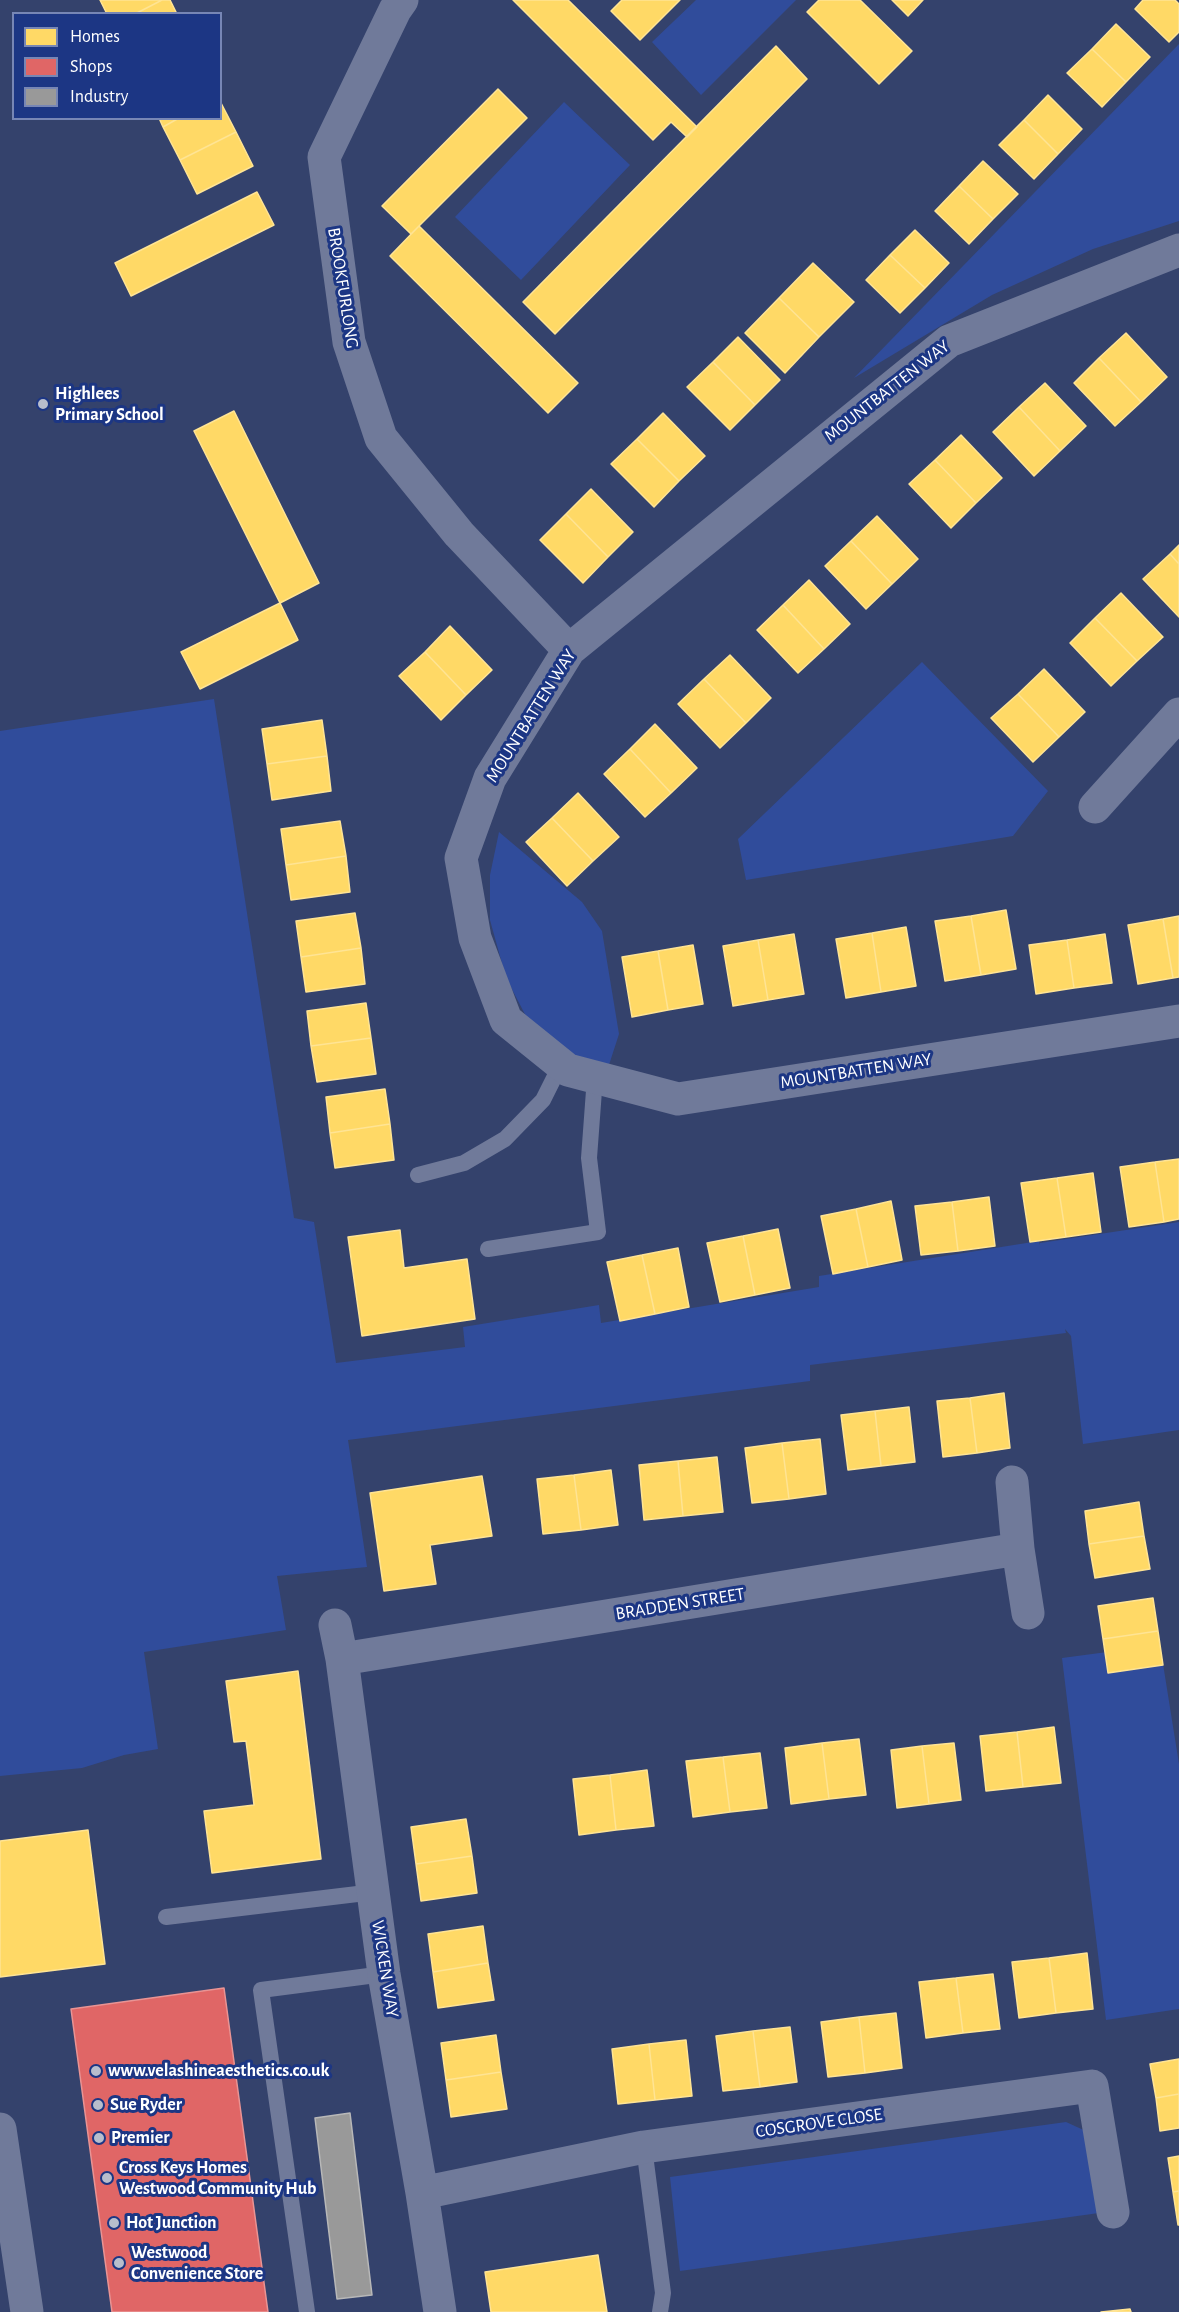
<!DOCTYPE html>
<html>
<head>
<meta charset="utf-8">
<style>
	body { margin:0 }
	#map { position:relative; width:1179px; height:2312px; overflow:hidden; background:#34426c; font-family:"Alegreya Sans",sans-serif }
	canvas { display:block }
	.legend { position:absolute; left:12px; top:12px; width:210px; height:108px; box-sizing:border-box; background:#1c3684; border:2px solid #7786b5; margin:0; padding:8px 10px; list-style:none; font-size:18px; color:#fff }
	.legend li { display:flex; align-items:center; gap:12px; height:30px }
	.legend b { width:30px; border:2px solid #7786b5 }
</style>
</head>
<body>
<div id="map">
<canvas width="1179" height="2312"></canvas>
<ul class="legend">
<li><b style="height:16px;background:#ffd966"></b>Homes</li>
<li><b style="height:16px;background:#e06666"></b>Shops</li>
<li><b style="height:16px;background:#999"></b>Industry</li>
</ul>
</div>
<script>
const context = document.querySelector('canvas').getContext('2d');
context.lineJoin = 'round';
function paint(path, color) { context.fillStyle = color; context.fill(path, 'evenodd'); }
function strokePath(path, color, width, dash) { context.strokeStyle = color; context.lineWidth = width; context.lineCap = dash ? 'butt' : 'round'; context.setLineDash(dash || []); context.stroke(path); }
function write(font, color, halo, rows, align = 'center') {
  context.font = font + ' "Alegreya Sans",sans-serif'; context.lineWidth = 6; context.setLineDash([]); context.textBaseline = 'middle'; context.strokeStyle = halo; context.fillStyle = color; for (const [text, x, y, turn = 0] of rows) {
    context.save(); context.translate(x, y); context.rotate((+turn || 0) * Math.PI / 180); context.textAlign = isNaN(turn) ? turn : align; if (halo) context.strokeText(text, 0, 0); context.fillText(text, 0, 0); context.restore();
  }
}
paint(new Path2D(`
	M696,0H796L701,95L652,42Z
	M1179,44V221L1093,249L992,295L854,378Z
	M564,102L630,165L521,280L455,217Z
	M922,662L1048,791L1013,836L746,880L738,839Z
	M214,699L294,1218L314,1222L336,1363L465,1347L463,1327L599,1305L601,1323L819,1287V1276L1039,1241L1040,1245V1243L1179,1222V1430L1083,1444L1071,1336L1065,1329L1066,1333L810,1365V1381L348,1440L367,1567L277,1576L286,1630L144,1652L158,1749L124,1755L82,1768L0,1776V731Z
	M499,832L582,902L602,931L619,1034L608,1068L574,1057L528,1020L506,978L490,920V875Z
	M1160,1645L1179,1764V2009L1106,2020L1062,1658Z
	M1066,2122L1088,2132L1099,2213L680,2271L670,2177Z`), '#304c9b');
const homes = new Path2D(`
	M100,0H162L135,14H107Z
	M162,0H170L177,14H135Z
	M513,0H568L697,127L687,137L671,122L653,140Z
	M622,0H680L640,40L611,11Z
	M819,0H860L912,51L879,84L807,12Z
	M892,0H923L908,16Z
	M1143,0H1175L1179,4V32L1169,42L1135,9Z
	M1116,24L1150,57L1126,82L1092,49Z
	M776,46L807,79L555,334L523,302Z
	M1092,49L1126,82L1102,107L1067,73Z
	M498,89L527,118L411,234L382,206Z
	M1048,95L1082,129L1058,154L1024,120Z
	M220,101L236,132L180,160L163,127L179,118H220Z
	M159,118H179L163,127Z
	M1024,120L1058,154L1034,179L999,145Z
	M236,132L253,166L197,194L180,160Z
	M983,161L1018,194L993,219L959,186Z
	M959,186L993,219L969,244L935,211Z
	M257,192L274,225L131,296L115,263Z
	M419,226L578,383L548,413L390,256Z
	M915,230L949,263L925,288L890,255Z
	M890,255L925,288L900,313L866,280Z
	M813,263L854,302L819,337L779,298Z
	M779,298L819,337L785,373L745,333Z
	M1126,333L1167,377L1141,402L1099,358Z
	M738,337L780,380L755,405L713,362Z
	M1099,358L1141,402L1115,426L1074,383Z
	M713,362L755,405L730,430L687,387Z
	M1045,383L1086,426L1060,451L1019,407Z
	M1019,407L1060,451L1034,476L993,432Z
	M234,411L319,583L280,603L194,431Z
	M663,413L705,456L679,481L637,439Z
	M961,435L1002,478L976,503L935,460Z
	M637,439L679,481L654,507L611,464Z
	M935,460L976,503L951,528L909,484Z
	M591,489L633,532L608,557L566,514Z
	M566,514L608,557L583,583L540,540Z
	M877,516L918,559L892,584L851,541Z
	M851,541L892,584L866,609L825,566Z
	M1179,545V564L1170,554Z
	M1170,554L1179,564V617L1143,579Z
	M809,580L850,624L824,649L783,605Z
	M1121,593L1163,637L1137,661L1095,618Z
	M280,603L298,640L200,689L181,652Z
	M783,605L824,649L798,673L757,630Z
	M1095,618L1137,661L1111,686L1070,643Z
	M450,626L492,670L466,695L425,652Z
	M425,652L466,695L441,720L399,676Z
	M730,655L771,698L746,723L704,679Z
	M1044,669L1085,712L1059,737L1018,694Z
	M704,679L746,723L720,748L678,704Z
	M1018,694L1059,737L1033,762L991,718Z
	M322,720L327,756L267,764L262,729Z
	M655,724L697,768L671,793L630,749Z
	M630,749L671,793L645,817L604,774Z
	M327,756L331,791L272,800L267,764Z
	M578,793L619,837L593,861L552,818Z
	M552,818L593,861L567,886L526,842Z
	M340,821L346,856L286,865L281,829Z
	M346,856L350,892L291,900L286,865Z
	M1006,910L1016,969L981,975L971,916Z
	M355,913L361,948L301,957L296,921Z
	M971,916L981,975L945,981L935,921Z
	M1179,916V977L1173,978L1163,919Z
	M1163,919L1173,978L1138,984L1128,925Z
	M906,927L916,986L881,992L872,933Z
	M872,933L881,992L846,998L836,939Z
	M794,934L804,994L768,1000L758,940Z
	M1105,934L1112,983L1074,988L1067,940Z
	M758,940L768,1000L733,1006L723,946Z
	M1067,940L1074,988L1036,994L1029,945Z
	M693,945L703,1004L668,1010L658,951Z
	M361,948L365,984L306,992L301,957Z
	M658,951L668,1010L632,1017L622,957Z
	M366,1003L371,1038L311,1046L307,1011Z
	M371,1038L376,1074L317,1082L311,1046Z
	M385,1089L390,1124L330,1133L326,1097Z
	M390,1124L394,1160L335,1168L330,1133Z
	M1179,1159V1219L1164,1222L1155,1162Z
	M1155,1162L1164,1222L1129,1227L1120,1167Z
	M1093,1173L1101,1232L1066,1237L1057,1178Z
	M1057,1178L1066,1237L1030,1242L1021,1183Z
	M989,1197L995,1246L958,1251L952,1202Z
	M891,1201L902,1260L868,1267L856,1209Z
	M952,1202L958,1251L921,1255L915,1206Z
	M856,1209L868,1267L833,1274L821,1216Z
	M778,1229L790,1288L755,1295L743,1236Z
	M400,1230L404,1268L467,1259L475,1319L362,1336L348,1237Z
	M743,1236L755,1295L720,1302L707,1243Z
	M678,1248L689,1307L655,1314L642,1255Z
	M642,1255L655,1314L620,1321L607,1262Z
	M1004,1393L1010,1448L977,1453L970,1398Z
	M970,1398L977,1453L943,1457L937,1401Z
	M909,1407L915,1462L881,1466L875,1411Z
	M875,1411L881,1466L848,1470L841,1415Z
	M820,1439L826,1494L789,1499L782,1443Z
	M782,1443L789,1499L752,1503L745,1448Z
	M717,1457L723,1512L683,1516L678,1461Z
	M678,1461L683,1516L644,1520L639,1465Z
	M611,1470L618,1525L581,1530L574,1475Z
	M574,1475L581,1530L543,1534L537,1479Z
	M482,1476L492,1536L430,1545L436,1584L384,1591L370,1493Z
	M1139,1502L1144,1536L1089,1544L1085,1511Z
	M1144,1536L1150,1569L1095,1578L1089,1544Z
	M1153,1598L1158,1631L1103,1639L1098,1606Z
	M1158,1631L1163,1665L1108,1673L1103,1639Z
	M298,1671L321,1859L212,1873L204,1811L254,1805L246,1741L234,1742L226,1681Z
	M1054,1727L1061,1783L1023,1787L1017,1732Z
	M1017,1732L1023,1787L986,1791L980,1736Z
	M859,1739L866,1795L829,1799L822,1743Z
	M822,1743L829,1799L791,1804L785,1748Z
	M954,1743L961,1800L929,1804L922,1746Z
	M922,1746L929,1804L897,1808L891,1750Z
	M760,1753L767,1808L730,1812L723,1757Z
	M723,1757L730,1812L693,1817L686,1761Z
	M647,1770L654,1826L616,1830L610,1775Z
	M610,1775L616,1830L579,1835L573,1779Z
	M466,1819L472,1856L416,1864L411,1827Z
	M88,1830L105,1964L0,1977V1841Z
	M472,1856L477,1893L421,1901L416,1864Z
	M483,1926L488,1963L433,1972L428,1934Z
	M1087,1953L1093,2009L1056,2013L1049,1958Z
	M1049,1958L1056,2013L1019,2018L1012,1962Z
	M488,1963L494,2000L438,2008L433,1972Z
	M993,1974L1000,2029L963,2033L956,1978Z
	M956,1978L963,2033L926,2038L919,1982Z
	M896,2013L902,2068L865,2073L859,2017Z
	M859,2017L865,2073L828,2077L821,2022Z
	M790,2027L797,2082L760,2087L753,2031Z
	M753,2031L760,2087L723,2091L716,2036Z
	M496,2035L501,2072L446,2080L441,2043Z
	M686,2040L692,2096L655,2100L649,2044Z
	M649,2044L655,2100L618,2104L612,2049Z
	M1179,2059V2094L1156,2098L1150,2064Z
	M501,2072L507,2109L451,2117L446,2080Z
	M1179,2094V2128L1160,2131L1156,2098Z
	M1179,2156V2191L1173,2192L1168,2158Z
	M1179,2191V2225H1178L1173,2192Z
	M598,2255L607,2312H491L485,2272Z
	M1130,2309L1131,2312H1101Z`);
paint(homes, '#ffd966');
strokePath(homes, '#ffe494', 1.5);
const shops = new Path2D(`
	M224,1988L268,2312H112L71,2009Z`);
paint(shops, '#e06666');
strokePath(shops, '#e99494', 1.5);
const industry = new Path2D(`
	M350,2113L372,2295L337,2299L315,2118Z`);
paint(industry, '#999');
strokePath(industry, '#b8b8b8', 1.5);
strokePath(new Path2D(`
	M418,1175L464,1163L505,1139L543,1100L561,1064
	M488,1249L598,1232L589,1158L595,1077
	M166,1917L374,1892
	M644,2147L663,2293L660,2312
	M307,2312L261,1990L384,1974`), '#707a9a', 16);
strokePath(new Path2D(`
	M402,0L395,10L324,157L349,342L381,438L459,534L569,650
	M1179,250L949,341L569,650L490,778L461,858L475,938L506,1020L568,1070L678,1099L1179,1021
	M1095,807L1179,714
	M1012,1482L1018,1549L1028,1613
	M335,1625L342,1659L384,1974L422,2193L440,2312
	M342,1659L1018,1549
	M0,2129L27,2312
	M422,2193L644,2147L1092,2086L1113,2212`), '#707a9a', 33);
for (const [x, y, r, color] of [
	[43,404,6,"#b8bdcc"],
	[96,2071,6,"#b8bdcc"],
	[98,2105,6,"#b8bdcc"],
	[99,2138,6,"#b8bdcc"],
	[107,2178,6,"#b8bdcc"],
	[114,2223,6,"#b8bdcc"],
	[119,2263,6,"#b8bdcc"]
]) { const dot = new Path2D(); dot.arc(x, y, r, 0, 2 * Math.PI); context.fillStyle = color; context.fill(dot); strokePath(dot, '#1c3684', 2); }
write('18px', '#fff', '#1c3684', [
	["BROOKFURLONG",343,288,81],
	["MOUNTBATTEN WAY",887,391,-38],
	["MOUNTBATTEN WAY",531,716,-58],
	["MOUNTBATTEN WAY",856,1071,-9],
	["BRADDEN STREET",680,1604,-9],
	["WICKEN WAY",385,1969,81],
	["COSGROVE CLOSE",819,2123,-8]
]);
write('bold 18px', '#fff', '#1c3684', [
	["Highlees",55,394],
	["Primary School",55,415],
	["www.velashineaesthetics.co.uk",108,2071],
	["Sue Ryder",110,2105],
	["Premier",111,2138],
	["Cross Keys Homes",119,2168],
	["Westwood Community Hub",119,2189],
	["Hot Junction",126,2223],
	["Westwood",131,2253],
	["Convenience Store",131,2274]
], 'left');
</script>
</body>
</html>
